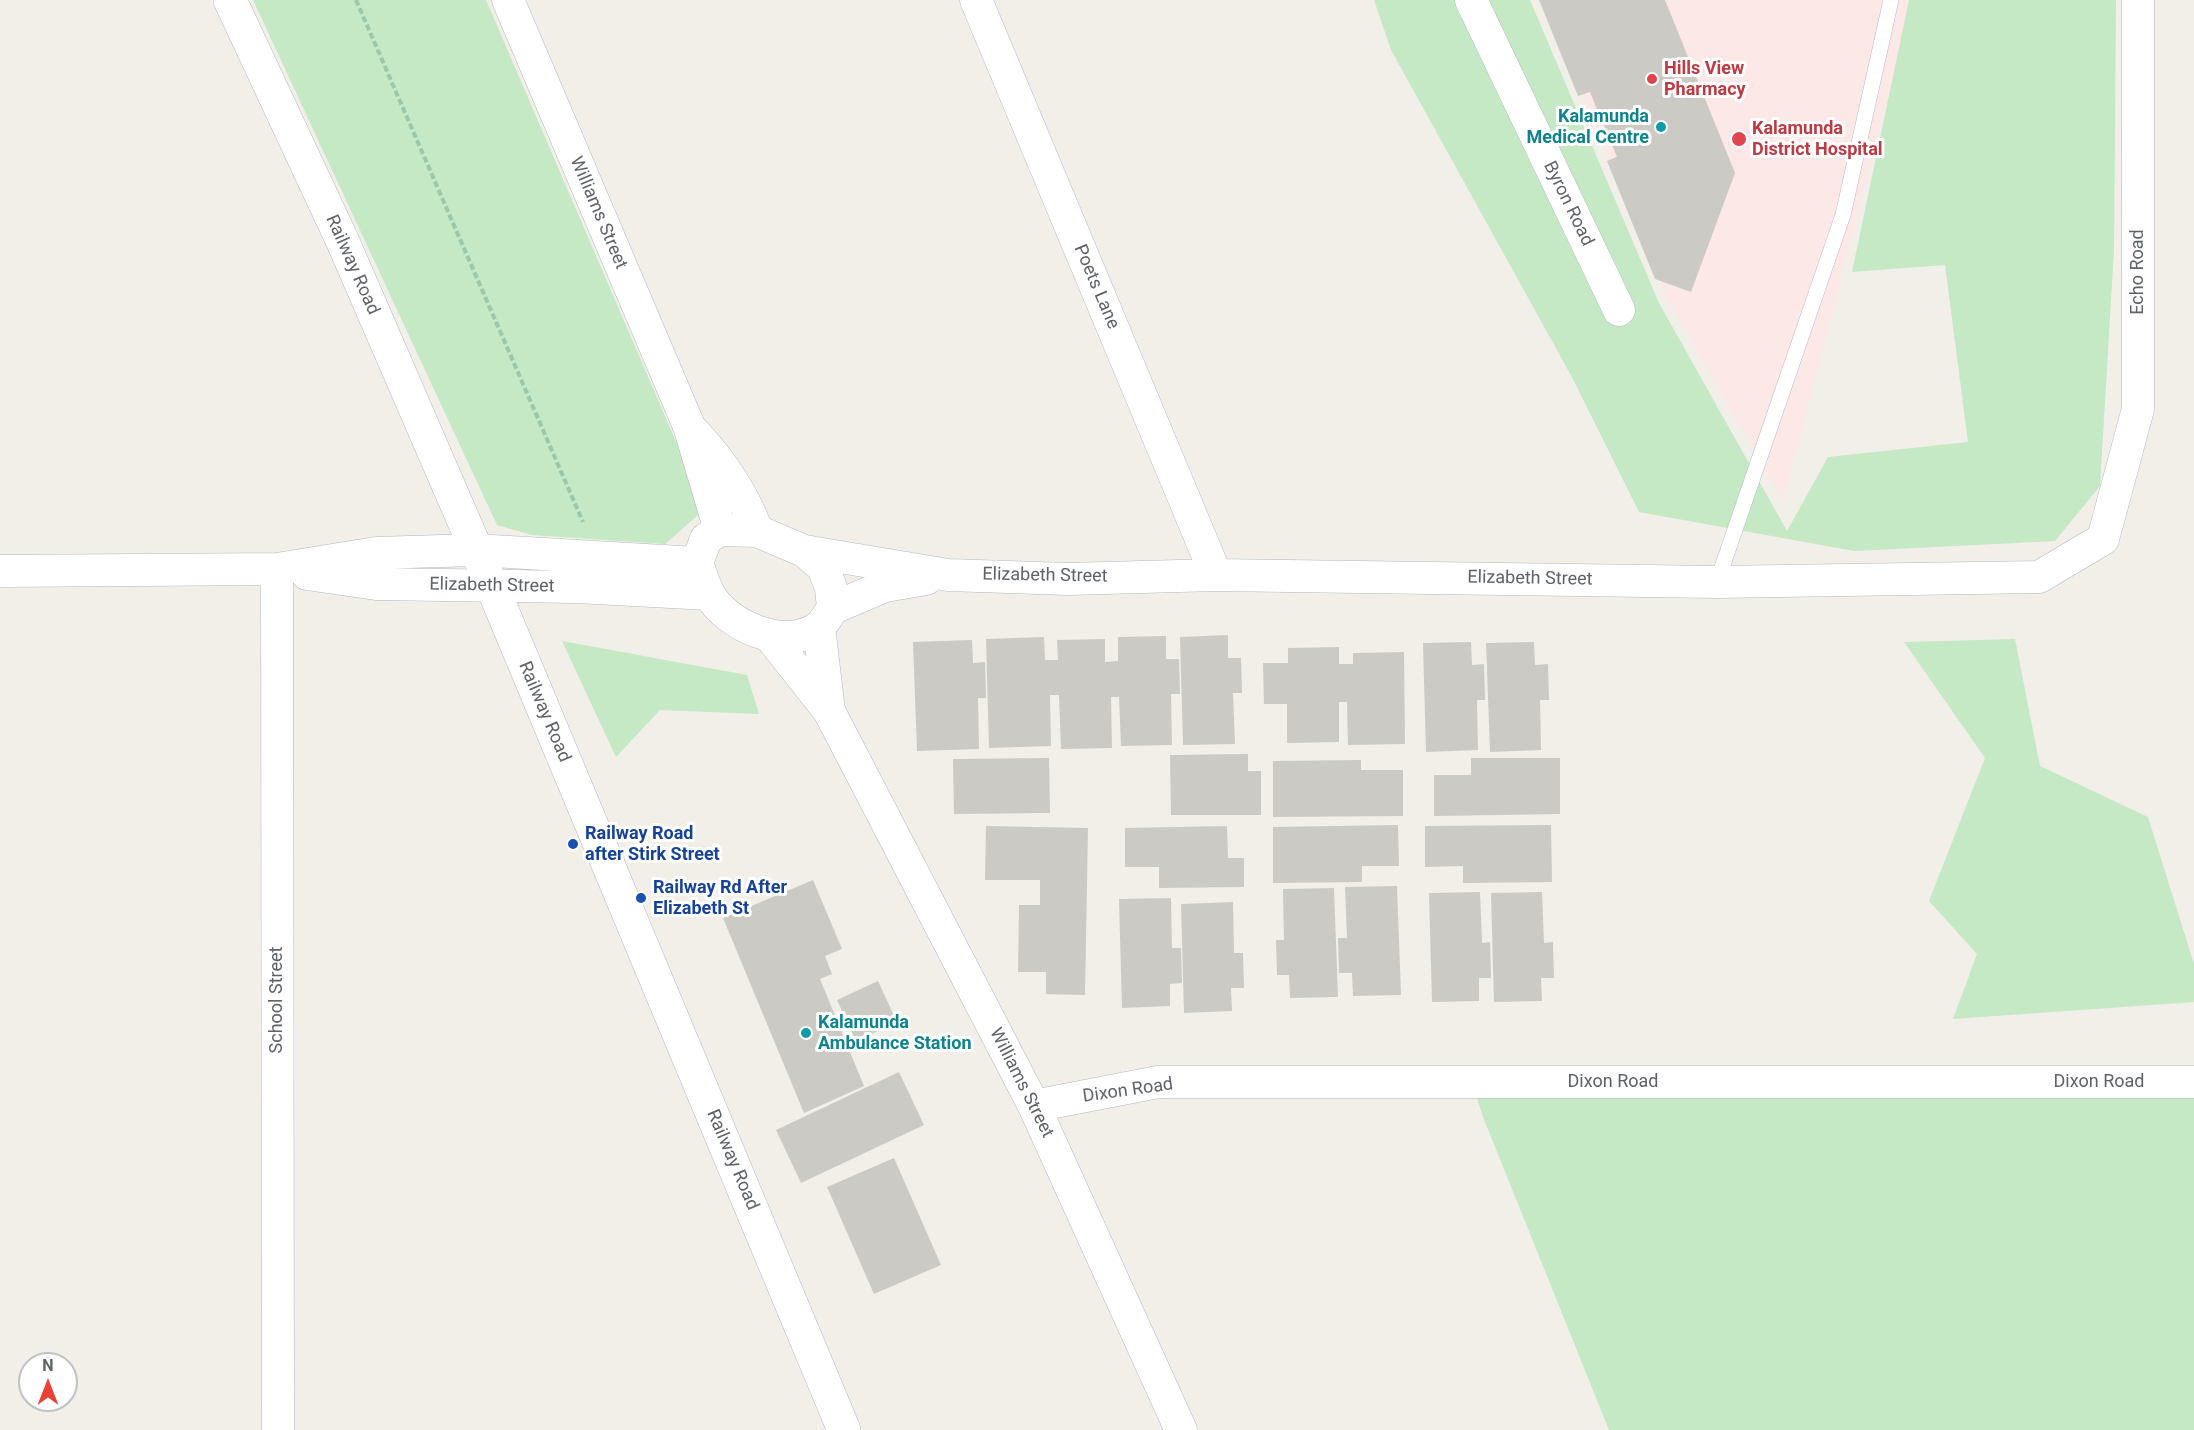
<!DOCTYPE html>
<html>
<head>
<meta charset="utf-8">
<style>
	body { margin:0 }
	#map { position:relative; width:2194px; height:1430px; overflow:hidden; background:#f1efe8; font-family:Roboto,sans-serif }
	canvas { display:block }
	.north { position:absolute; left:18px; top:1352px; width:60px; height:60px; box-sizing:border-box; background:#fff; border:2px solid #bfc1c3; border-radius:50%; rotate:0deg; font-size:16px; font-weight:700; line-height:24px; text-align:center; color:#5f6368 }
	.north::after { content:''; display:block; margin:auto; width:21px; height:27px; background:#ea4335; clip-path:polygon(50% 0,100% 100%,50% 72%,0 100%) }
</style>
</head>
<body>
<div id="map">
<canvas width="2194" height="1430"></canvas>
<div class="north">N</div>
</div>
<script>
const context = document.querySelector('canvas').getContext('2d');
context.lineJoin = 'round';
function paint(path, color) { context.fillStyle = color; context.fill(path, 'evenodd'); }
function strokePath(path, color, width, dash) { context.strokeStyle = color; context.lineWidth = width; context.lineCap = dash ? 'butt' : 'round'; context.setLineDash(dash || []); context.stroke(path); }
function write(font, color, halo, rows, align = 'center') {
  context.font = font + ' Roboto,sans-serif'; context.lineWidth = 6; context.setLineDash([]); context.textBaseline = 'middle'; context.strokeStyle = halo; context.fillStyle = color; for (const [text, x, y, turn = 0] of rows) {
    context.save(); context.translate(x, y); context.rotate((+turn || 0) * Math.PI / 180); context.textAlign = isNaN(turn) ? turn : align; if (halo) context.strokeText(text, 0, 0); context.fillText(text, 0, 0); context.restore();
  }
}
paint(new Path2D(`
	M1542,0H1913L1783,501L1665,294Z`), '#fce8e6');
paint(new Path2D(`
	M253,0H486L705,509L665,544L532,535L497,525Z
	M1374,0H1530L1659,303L1787,531L1828,457L1968,442L1945,265L1852,272L1909,0H2116L2114,250L2100,486L2055,541L1854,551L1639,512L1573,379L1391,50Z
	M2015,639L2040,766L2148,817L2194,964V1002L1953,1019L1977,954L1929,901L1985,758L1904,642Z
	M562,641L747,675L759,714L660,710L616,757Z
	M1472,1082H2194V1430H1609L1483,1117Z`), '#c5e8c5');
paint(new Path2D(`
	M1539,0H1665L1735,173L1691,292L1655,279L1607,161L1617,157L1590,92L1578,96Z
	M1228,635V658H1241L1242,693H1233L1235,744L1183,745L1180,637Z
	M1166,636V659H1179L1180,694H1171L1172,745L1121,746L1119,697H1111L1112,748L1061,749L1059,695H1050L1051,746L989,748L986,639L1044,637L1045,660H1058L1057,640L1105,639V662L1118,661V637Z
	M972,640L973,663L985,662L986,698H978L979,749L917,751L913,642Z
	M1471,642L1472,665L1484,664L1485,700H1477L1478,750L1426,752L1423,643Z
	M1534,642L1535,665L1548,664L1549,700H1540L1541,750L1490,752L1486,643Z
	M1339,647V664H1353V653L1404,652L1405,744L1348,745L1347,702H1339V742L1287,743V704H1264L1263,663H1288V648Z
	M1248,754V771H1261V815H1171L1170,755Z
	M1049,758L1050,813L954,814L953,759Z
	M1471,758H1560V814L1434,816V775H1471Z
	M1361,760V770H1403V816L1273,817V761Z
	M1398,825L1399,866H1362V882L1273,883V827Z
	M1551,825L1552,882L1463,883V866L1425,867V826Z
	M986,826L1088,828L1085,995L1046,994V972H1018L1019,905H1040V880H985Z
	M1227,826L1228,858H1244V887L1159,888V867H1125V828Z
	M813,880L842,949L825,956L832,974L820,979L864,1086L804,1113L723,918Z
	M1397,886L1401,995L1353,996L1352,973H1339L1338,938H1347L1345,887Z
	M1334,888L1338,997L1290,998L1289,975H1277L1276,940H1284L1283,889Z
	M1480,892L1482,943L1490,942L1491,978H1479V1001L1432,1002L1429,893Z
	M1542,892L1544,943L1553,942L1554,978H1541L1542,1001L1494,1002L1491,893Z
	M1171,898L1172,948H1181L1182,983L1170,984V1006L1122,1008L1119,899Z
	M1233,902L1234,953H1243L1244,988H1231L1232,1011L1184,1013L1181,904Z
	M878,981L897,1022L856,1041L837,1000Z
	M899,1072L924,1125L801,1183L776,1130Z
	M894,1158L941,1265L874,1294L827,1187Z`), '#cccac5');
const lane = new Path2D(`
	M1717,582L1843,215L1891,0`);
const street = new Path2D(`
	M508,0L689,426L720,530
	M976,0L1216,575
	M1471,0L1619,310
	M693,431C721,461 743,492 757,531
	M720,530L757,531L804,551L823,567L831,588L833,608C829,613 825,622 819,627C786,652 727,626 709,594C704,585 701,573 697,563L706,539Z
	M804,551L948,575L1068,579L1216,575L1717,582L2039,577L2103,539L2138,409V0
	M277,569L278,1430
	M0,571L277,569L376,553L475,550L697,563
	M307,574L376,584L577,587L709,594
	M833,608L885,586L926,579
	M819,627L829,711
	M769,635L829,711L1034,1106L1181,1430
	M1034,1106L1158,1082H2194`);
const secondary = new Path2D(`
	M230,0L343,242L492,586L844,1430`);
strokePath(lane, '#b5b8bc', 16);
strokePath(street, '#b5b8bc', 33);
strokePath(secondary, '#b6babf', 34);
strokePath(new Path2D(`
	M356,0L583,522`), '#9cc7a9', 4, [6, 3]);
strokePath(lane, '#fff', 15);
strokePath(street, '#fff', 32);
strokePath(secondary, '#fff', 33);
for (const [x, y, r, color] of [
	[1652,79,6,"#e0444e"],
	[1661,127,6,"#0f9aa8"],
	[1739,139,8,"#e0444e"],
	[573,844,6,"#1a4fb4"],
	[641,898,6,"#1a4fb4"],
	[806,1033,6,"#0f9aa8"]
]) { const dot = new Path2D(); dot.arc(x, y, r, 0, 2 * Math.PI); context.fillStyle = color; context.fill(dot); strokePath(dot, '#fff', 2); }
write('bold 18px', '#be3a42', '#fff', [
	["Hills View",1664,69],
	["Pharmacy",1664,90],
	["Kalamunda",1752,129],
	["District Hospital",1752,150]
], 'left');
write('bold 18px', '#0d838f', '#fff', [
	["Kalamunda",1649,117],
	["Medical Centre",1649,138],
	["Kalamunda",818,1023,"left"],
	["Ambulance Station",818,1044,"left"]
], 'right');
write('18px', '#5f6368', '#fff', [
	["Byron Road",1568,204,64],
	["Williams Street",598,213,67],
	["Railway Road",352,265,66],
	["Echo Road",2138,272,-90],
	["Poets Lane",1096,287,67],
	["Elizabeth Street",1045,576,1],
	["Elizabeth Street",1530,579,1],
	["Elizabeth Street",492,586,1],
	["Railway Road",544,712,67],
	["School Street",277,1000,-90],
	["Dixon Road",1613,1082],
	["Dixon Road",2099,1082],
	["Williams Street",1021,1083,63],
	["Dixon Road",1128,1091,-8],
	["Railway Road",732,1160,67]
]);
write('bold 18px', '#164399', '#fff', [
	["Railway Road",585,834],
	["after Stirk Street",585,855],
	["Railway Rd After",653,888],
	["Elizabeth St",653,909]
], 'left');
</script>
</body>
</html>
